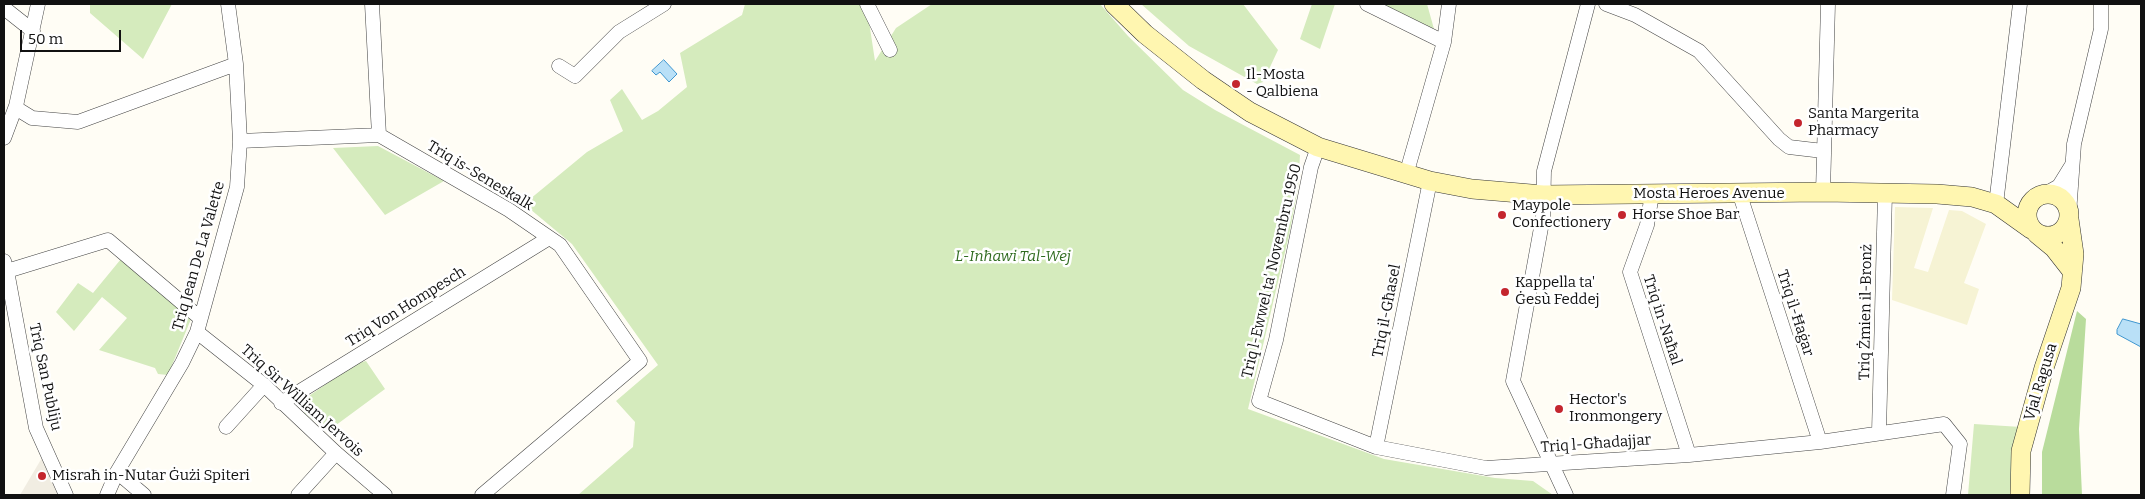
<!DOCTYPE html>
<html>
<head>
<meta charset="utf-8">
<style>
	body { margin:0 }
	#map { position:relative; width:2145px; height:499px; overflow:hidden; background:#fffdf5; font-family:Bitter,serif }
	canvas { display:block }
	.frame { position:absolute; inset:0; border:5px solid #111; pointer-events:none }
	.scale { position:absolute; left:20px; top:30px; width:101px; height:22px; box-sizing:border-box; border:2px solid #111; border-top:0; padding-left:6px; font-size:15px; line-height:18px; white-space:nowrap; color:#111; -webkit-text-stroke:4px #fff; paint-order:stroke }
</style>
</head>
<body>
<div id="map">
<canvas width="2145" height="499"></canvas>
<div class="frame"></div>
<div class="scale">50 m</div>
</div>
<script>
const context = document.querySelector('canvas').getContext('2d');
context.lineJoin = 'round';
function paint(path, color) { context.fillStyle = color; context.fill(path, 'evenodd'); }
function strokePath(path, color, width, dash) { context.strokeStyle = color; context.lineWidth = width; context.lineCap = dash ? 'butt' : 'round'; context.setLineDash(dash || []); context.stroke(path); }
function write(font, color, halo, rows, align = 'center') {
  context.font = font + ' Bitter,serif'; context.lineWidth = 5; context.setLineDash([]); context.textBaseline = 'middle'; context.strokeStyle = halo; context.fillStyle = color; for (const [text, x, y, turn = 0] of rows) {
    context.save(); context.translate(x, y); context.rotate((+turn || 0) * Math.PI / 180); context.textAlign = isNaN(turn) ? turn : align; if (halo) context.strokeText(text, 0, 0); context.fillText(text, 0, 0); context.restore();
  }
}
paint(new Path2D(`
	M1895,207L1933,208L1914,268L1928,272L1949,210L1962,211L1986,224L1964,283L1979,289L1967,325L1892,300Z`), '#f6f3d4');
paint(new Path2D(`
	M90,4H172L143,59L90,13Z
	M745,4H860L868,15L875,61L896,28L932,4H1100L1128,36L1183,90L1215,110L1300,155L1298,188L1289,235L1248,409L1384,459L1495,478L1533,481L1553,495H578L633,447L635,422L616,401L658,365L572,244L524,204L587,152L623,131L610,100L622,89L642,120L658,111L687,87L680,53L742,15Z
	M1141,4H1243L1278,50L1263,82L1257,84L1189,46Z
	M1312,4H1335L1320,49L1300,39Z
	M1380,4H1427L1434,29Z
	M378,146L444,181L385,215L333,148Z
	M121,259L191,319L168,375L158,374L155,368L99,350L127,318L102,297L74,331L56,312L78,283L93,293Z
	M366,361L385,389L328,431L304,413L306,398L355,364Z
	M1974,424L2021,427L2013,495H1968Z`), '#d5ebbd');
paint(new Path2D(`
	M2077,311L2086,319L2079,429L2082,495H2042V452Z`), '#b9dc9c');
paint(new Path2D(`
	M43,456L60,495H20Z`), '#f1ede2');
const water = new Path2D(`
	M664,60L677,74L669,82L660,72L656,75L652,71Z
	M2123,319L2141,324V347L2117,334V330Z`);
paint(water, '#b9e0f7');
strokePath(water, '#3f96cf', 1);
const street = new Path2D(`
	M372,4L379,135
	M867,4L890,50
	M1367,4L1444,42
	M1606,4L1635,15L1699,51L1779,139L1789,147L1823,151
	M4,8L33,31
	M559,66L575,76L619,32L664,4
	M16,106L19,110L32,118L78,122L236,64
	M4,138L16,106L38,4
	M240,141L379,135L509,210L560,245L640,361L482,495
	M1318,147L1311,167L1276,340L1259,401L1376,447L1486,468L1689,455L1820,442L1944,424L1960,444L1953,495
	M1406,175L1444,42L1449,4
	M1823,192L1828,4
	M1652,194L1647,225L1630,272L1689,455
	M1740,195L1820,442
	M2043,195L2059,186L2072,165
	M1996,204L2020,4
	M2069,214L2074,144L2101,29V4
	M4,261L7,271L36,428L66,495
	M7,271L108,240L200,318
	M197,332L264,385L336,453L385,495
	M281,403L549,238
	M226,427L264,385
	M1879,432L1885,193
	M1376,447L1430,181
	M117,472L144,495
	M107,495L117,472L182,363L197,332L237,187L240,141L236,64L228,4
	M298,495L336,453
	M1566,495L1513,381L1543,217L1544,171L1588,4`);
const secondary = new Path2D(`
	M1114,4L1145,34L1203,80L1250,112L1318,147L1430,181L1472,189L1543,195L1823,192L1937,194L1972,197L1996,204L2031,229
	M2027 215a21 21 0 1 1 42 0a21 21 0 1 1-42 0Z
	M2037,234L2054,248L2072,271
	M2020,495L2021,451L2044,368L2071,288L2074,254L2069,219`);
strokePath(street, '#444', 15);
strokePath(secondary, '#333', 20);
strokePath(street, '#fff', 14);
strokePath(secondary, '#fff6b0', 19);
for (const [x, y, r, color] of [
	[1236,84,5,"#c4262e"],
	[1798,123,5,"#c4262e"],
	[1502,215,5,"#c4262e"],
	[1622,215,5,"#c4262e"],
	[1505,292,5,"#c4262e"],
	[1559,409,5,"#c4262e"],
	[42,476,5,"#c4262e"]
]) { const dot = new Path2D(); dot.arc(x, y, r, 0, 2 * Math.PI); context.fillStyle = color; context.fill(dot); strokePath(dot, '#fff', 2); }
write('15px', '#111', '#fff', [
	["Il-Mosta",1246,75],
	["- Qalbiena",1246,92],
	["Santa Margerita",1808,114],
	["Pharmacy",1808,131],
	["Maypole",1512,206],
	["Confectionery",1512,223],
	["Horse Shoe Bar",1632,215],
	["Kappella ta'",1515,283],
	["Ġesù Feddej",1515,300],
	["Hector's",1569,400],
	["Ironmongery",1569,417],
	["Misraħ in-Nutar Ġużi Spiteri",52,476]
], 'left');
write('15px', '#111', '#fff', [
	["Triq is-Seneskalk",480,176,31],
	["Mosta Heroes Avenue",1709,194],
	["Triq Jean De La Valette",199,256,-74],
	["Triq l-Ewwel ta' Novembru 1950",1272,271,-77],
	["Triq Von Hompesch",406,307,-32],
	["Triq il-Għasel",1387,311,-79],
	["Triq Żmien il-Bronż",1866,312,-89],
	["Triq il-Ħaġar",1795,313,72],
	["Triq in-Naħal",1662,320,72],
	["Triq San Publiju",45,377,78],
	["Vjal Ragusa",2041,382,-73],
	["Triq Sir William Jervois",302,401,42],
	["Triq l-Għadajjar",1596,444,-4]
]);
write('italic 15px', '#2f6b1f', '#fff', [
	["L-Inħawi Tal-Wej",1013,257]
]);
</script>
</body>
</html>
